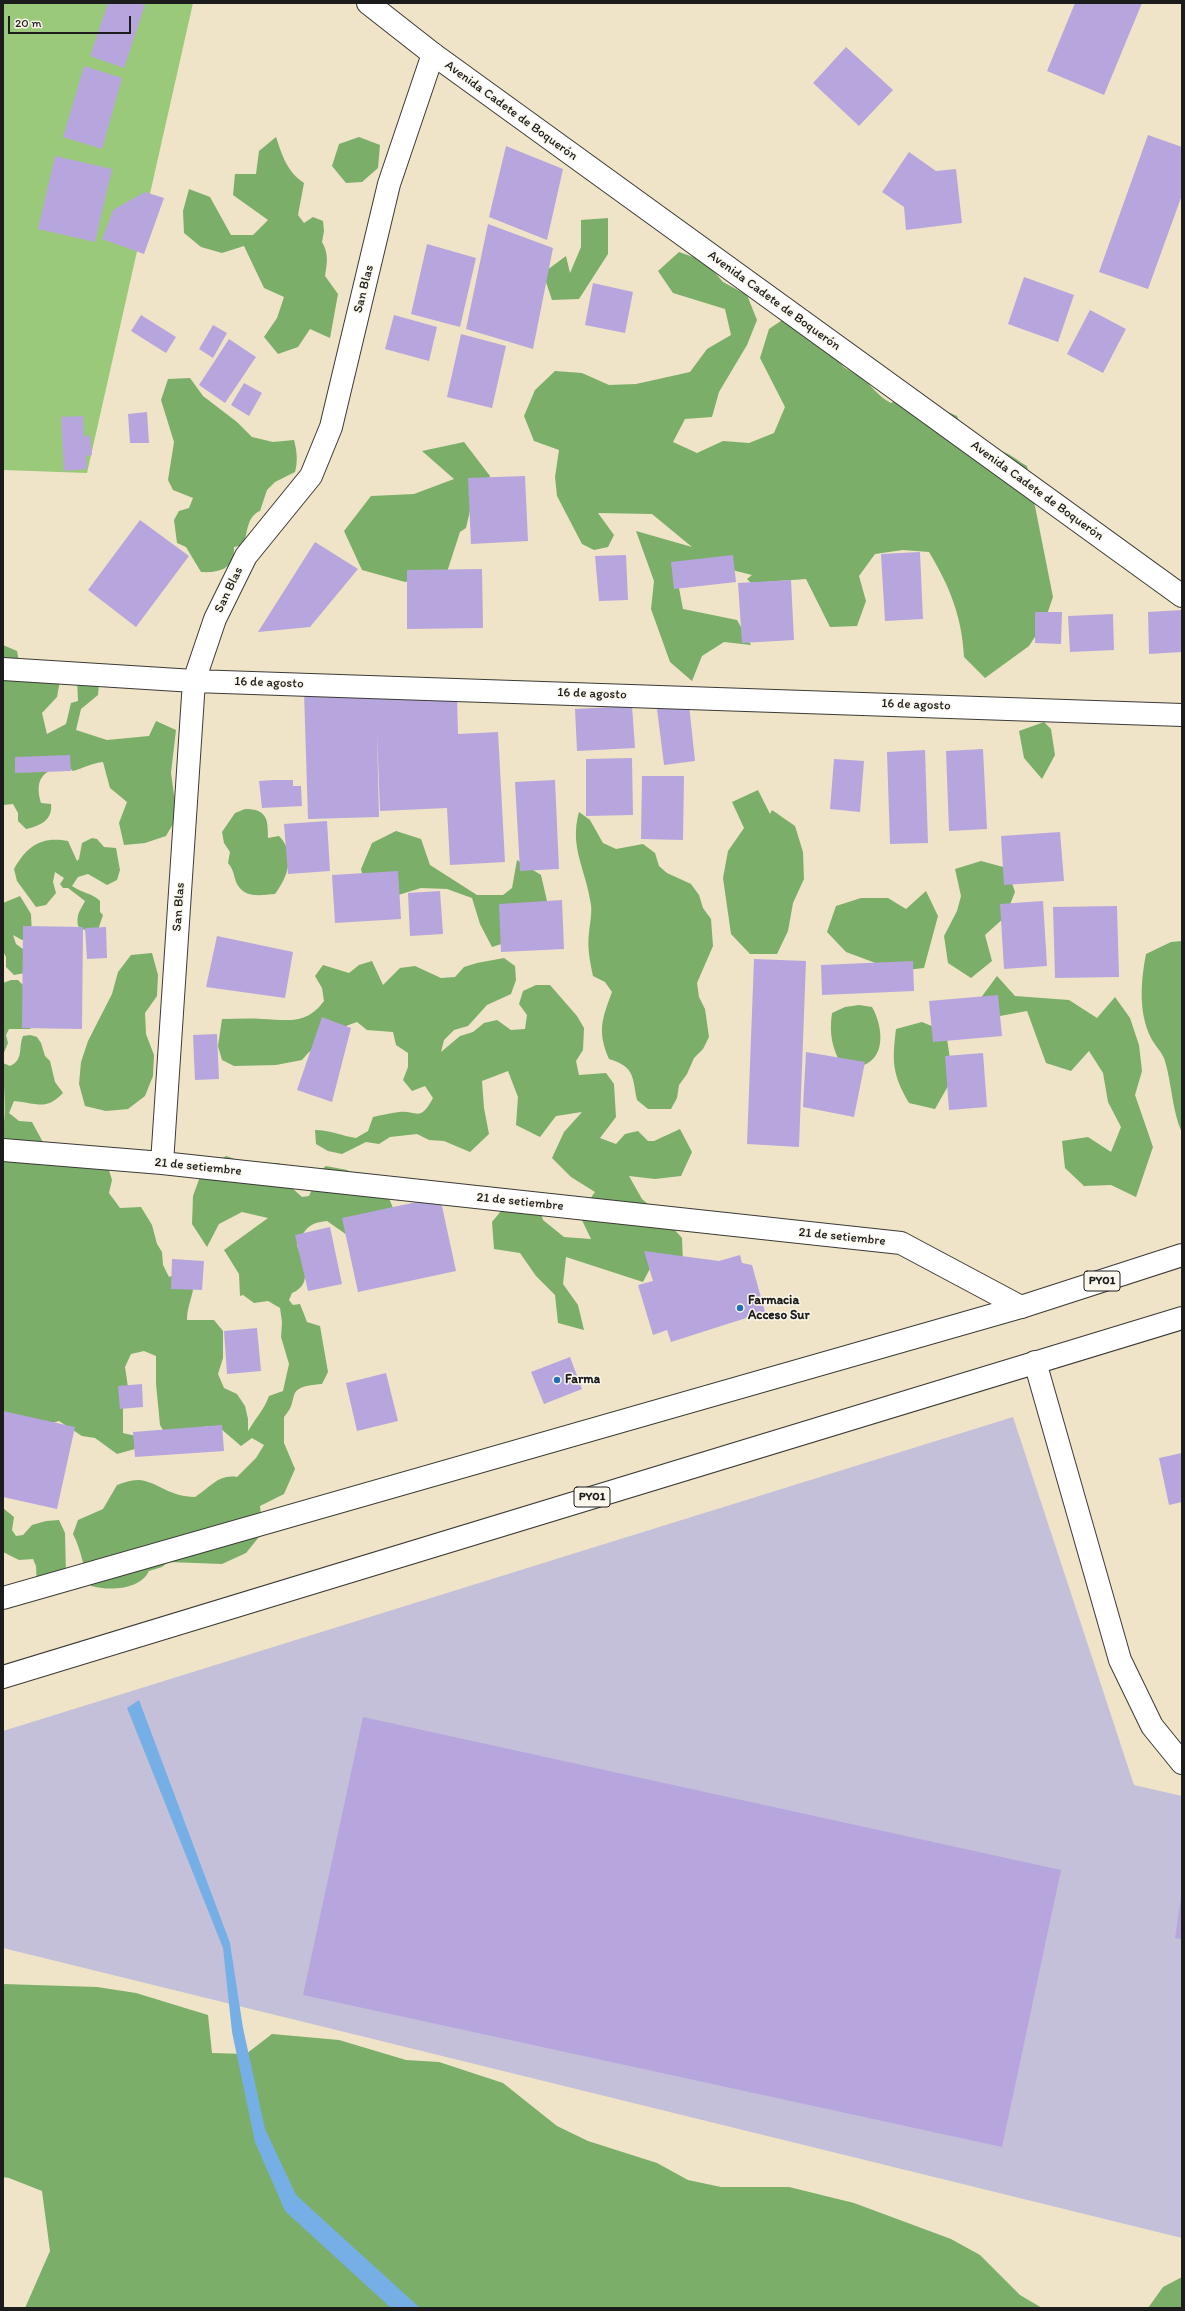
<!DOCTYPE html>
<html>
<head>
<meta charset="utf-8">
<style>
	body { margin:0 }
	#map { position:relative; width:1185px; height:2311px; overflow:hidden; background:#efe4c7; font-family:Itim,sans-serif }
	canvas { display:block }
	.frame { position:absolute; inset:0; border:4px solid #1c1c1c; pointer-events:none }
	.scale { position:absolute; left:8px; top:16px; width:123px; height:18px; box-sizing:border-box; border:2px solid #1c1c1c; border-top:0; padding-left:5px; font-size:12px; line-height:14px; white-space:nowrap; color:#1c1c1c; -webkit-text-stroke:3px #fbf7ec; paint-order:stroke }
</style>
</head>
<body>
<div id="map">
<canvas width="1185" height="2311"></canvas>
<div class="frame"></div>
<div class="scale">20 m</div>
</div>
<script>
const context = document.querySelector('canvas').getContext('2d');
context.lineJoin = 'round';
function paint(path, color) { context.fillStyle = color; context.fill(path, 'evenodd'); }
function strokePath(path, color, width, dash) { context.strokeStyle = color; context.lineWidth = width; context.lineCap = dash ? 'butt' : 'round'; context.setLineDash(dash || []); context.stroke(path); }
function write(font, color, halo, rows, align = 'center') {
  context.font = font + ' Itim,sans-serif'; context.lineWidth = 3; context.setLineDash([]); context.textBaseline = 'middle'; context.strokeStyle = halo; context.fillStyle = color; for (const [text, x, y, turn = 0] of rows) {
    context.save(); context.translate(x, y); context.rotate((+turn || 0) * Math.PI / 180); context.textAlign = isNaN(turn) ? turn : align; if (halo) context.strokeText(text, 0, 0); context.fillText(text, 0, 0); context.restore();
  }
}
paint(new Path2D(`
	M1013,1417L1134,1785L1182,1796V2238L3,1948V1731Z`), '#c5c0da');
paint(new Path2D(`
	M3,3H193L87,473L3,470Z`), '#9aca79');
paint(new Path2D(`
	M276,137C282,155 287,172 304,183L298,215L304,223L313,217L323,221L324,231L322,242C329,254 327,263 325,276L338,294L330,338L310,329L298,347L278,354L264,337L277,318L284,297L264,288L244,246L222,253L201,247L184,233L183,211L189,189L210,197L231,235H253L268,220L233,195L235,174H256L259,151Z
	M359,137L380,145L378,168L362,182L346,183L332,166L339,144Z
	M608,218V254L579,299L552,300L543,273L566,256L570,273L581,247V220Z
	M679,252L705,261L723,282L747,295L757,320L747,345L719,392L712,417L685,419L673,442L697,453L723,441L749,443L774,433L785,407L760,358L769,329L791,314L837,348C841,372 844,365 860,377C872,385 876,395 891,403L907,394L957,416C972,456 967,442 1003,452C1011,454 1019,462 1027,466L1053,597L1044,623L1029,646L985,678L964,657C962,617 950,587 929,552L903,550L875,554L859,576L866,601L857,626L830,627L806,579L751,583L747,579L752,575L728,569L678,583L683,609L737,620L751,645L724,642L702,656L692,681L670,662L651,609L654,581L636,531L692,547L652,514L598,513L614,535L608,547L594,550L582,544L557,496L555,477L559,450L534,441L524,416L535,390L555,371L582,373L609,385L636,384L690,372L707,349L731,335L725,309L673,293L658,271Z
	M190,378L203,396L237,422L252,437L273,442L294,440C297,452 298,461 295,472L275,482L267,490L260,511C247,516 247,533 244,545L234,547C235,569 219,573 201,572L186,547L177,543L174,520L179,511L189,508L193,498L173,490L168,480L174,442L161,400L168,379Z
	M464,442L490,476L486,486L472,502L466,528L460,532L447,572L405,582L362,570L344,531L371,496L414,494L454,479L422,451Z
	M3,645L17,651L21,672L61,675L57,697L42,713L47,734L66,724L71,703L78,701L77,680L100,674L98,695L81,709L76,730L107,740L149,736L156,721L176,730L171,773L177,817L166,836L145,843L124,845L119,823L127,802L110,788L103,762C92,763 84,768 73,771L66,765C43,770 34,779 41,803L51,804C53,820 40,826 26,829L18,821V813L13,804L3,805Z
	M1044,722L1051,729L1055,755L1042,779L1024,758L1019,731Z
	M758,790L770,814L772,810L795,826L803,852L804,879L793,903L788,931L777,954H750L731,934L723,878L728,851L744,828L732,802Z
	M245,809C267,809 268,819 268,838L279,836C296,853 288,877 275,894C261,895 245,899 237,884C233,875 235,872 228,863L230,852L224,843L222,832L235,813Z
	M579,812L590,820L603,843L616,849L643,844L655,853L659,866L667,873L691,884L699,895L703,908L711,919L713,946L697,983L699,997L705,1009L709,1037L703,1049L694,1058L687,1074L679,1085L677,1098L671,1109H648L637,1100C632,1076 635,1067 609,1059C597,1031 602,1019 612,992L605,982L593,976C590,962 587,947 589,933C590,923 592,914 591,905C586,869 569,848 579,812Z
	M396,831L421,839L430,865L477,895H503L512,888L517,860L541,875L547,901L517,939L492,947L480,924L472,898L447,889L421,888L395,896H367L361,869L372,843Z
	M92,838L97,839L104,847L116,848L120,870L117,880L107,885L88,874L78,877L72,886C82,893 92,893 100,901V912L103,915L98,930L88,932L78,926C76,914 80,911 85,901L68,888H63L60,884L64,878L55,872L53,882L56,893L46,905L36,907L17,881L14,869C27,846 41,836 68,841L77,861L79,859L82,843Z
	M981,861L1007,868L1015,892L1005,917L985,935L992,961L971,978L948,963L944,936L957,911L961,896L955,869Z
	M926,891L938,916L924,968L897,971L846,952L827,932L836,906L861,898H888L906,909Z
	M20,896L31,914L32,936L22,940L13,935L16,944L34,957L25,973L14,975L6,967V957L3,951V903Z
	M1182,941V1133C1172,1110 1172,1085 1165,1061C1163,1053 1155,1046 1151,1038C1138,1012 1141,980 1146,954L1171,942Z
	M152,953L158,975L157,996L145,1013L146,1034L154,1055L153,1076L145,1096L128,1109L106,1111L85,1106L79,1084L81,1062L88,1041L112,994L118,972L131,955Z
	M504,958L515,966L516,980L511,994L487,1005L468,1026L454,1030L444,1040L441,1052L460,1036L473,1032L484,1023L497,1020L511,1030L525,1029L527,1015L519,1004L523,991L536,985H550L577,1016L584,1028L583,1050L576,1061L579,1075L606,1073L614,1084L616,1117L600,1138L616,1144L625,1134L638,1131L648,1141H654L680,1129L692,1152L681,1176L655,1179L629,1176L642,1199L663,1217L682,1238L683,1264L655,1259L643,1282L566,1257L563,1284L578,1305L584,1330L558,1323L555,1295L536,1276L520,1253L494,1249L492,1222L509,1201L535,1194L543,1220L564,1237L591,1239L579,1214L595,1192L571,1177L552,1158L564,1132L582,1112L556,1116L540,1137L516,1125L518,1097L508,1071L482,1081L484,1108L489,1134L470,1152L444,1141L429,1140L417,1134L390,1137L379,1144L366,1142L342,1154L328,1151L316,1144L315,1130C330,1130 342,1136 356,1138L368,1131L373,1117C382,1115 390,1113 399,1112C417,1110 420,1123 433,1098L425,1086L412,1091L403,1080L408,1067V1053L396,1045L393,1032L367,1030L357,1022C336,1028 316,1043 302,1060L276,1065L234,1066L222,1060L218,1046L222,1019C235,1019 249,1018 262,1019C289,1020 306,1025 324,1001L322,988L315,976L323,965L349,973L359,965L372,961L383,985L400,968L415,966L441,978L455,977L464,967L477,963Z
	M997,976L1015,996L1069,1000L1097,1018L1115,997L1130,1018L1139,1045L1142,1071L1135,1095L1153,1147L1136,1197L1111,1185L1084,1186L1065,1168L1062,1141L1088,1137L1111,1152L1121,1127L1108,1102L1103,1073L1089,1051L1071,1071L1046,1063L1027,1011L1000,1016L980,999Z
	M11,980H18L23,985L35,1025L30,1029H9L6,1035L8,1043L3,1055V983Z
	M859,1005L872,1007C882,1024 887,1056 864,1065C858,1068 848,1066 842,1066C832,1048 829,1034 832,1013L845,1007Z
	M922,1022L946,1032L950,1059L948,1086L935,1109L909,1103C892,1074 892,1061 896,1029Z
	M30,1035L37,1037L41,1043L45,1056L50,1061L55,1082L63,1093C46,1111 37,1103 14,1101L9,1113L19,1121L32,1122L45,1146L108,1167L112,1180L109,1193L120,1208L141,1207L152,1225L157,1244L162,1252L163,1265L169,1277L183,1272L194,1280C194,1295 187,1305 187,1320H214L223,1331V1358L218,1374L224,1388L237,1394L245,1406L248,1419V1431C255,1419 264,1410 269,1396L283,1391L289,1364L281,1337L282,1322L280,1308L268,1301L254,1303L243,1295L240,1296L239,1274L224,1250L268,1218L242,1212L219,1224L207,1247L192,1224L193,1196L202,1171L226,1156L251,1164L279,1163L292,1188L302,1197L309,1196L321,1170L326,1166L347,1170L389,1198L393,1208L347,1235L327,1221C308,1223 305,1229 297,1245C303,1263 314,1284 292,1293L289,1300L293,1305L300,1304L307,1322L320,1326L328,1372L322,1384C281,1387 302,1398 284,1417V1443L295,1469L284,1494L260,1506L263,1532L246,1553L222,1564L168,1562L162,1567L149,1571C140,1590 109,1591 91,1586C83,1569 82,1551 73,1534L78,1520L103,1509L117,1485C125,1482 136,1478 145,1481C165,1487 170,1496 195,1497C210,1488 218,1474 237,1477L256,1458L264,1445L252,1438L241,1446L220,1428L206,1426L194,1432L167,1437L160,1425L156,1384V1356L144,1351L131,1354L125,1367L129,1394L123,1406V1433L136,1436L135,1449L117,1454L95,1438L82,1436L59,1421L46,1425L3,1472V1125C7,1120 3,1074 3,1063L10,1066C24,1060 18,1048 23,1036Z
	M3,1508L14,1517L12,1530L16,1536L23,1535L32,1525L46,1521L59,1520L65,1533L66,1575L37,1587L36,1566L33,1559L19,1560L3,1552Z
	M3,1984L97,1987L136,1993L208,2015L212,2053L246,2054L272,2034L339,2040L406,2060L439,2062L503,2083L557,2126L588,2141L657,2163L688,2180L721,2187H789L854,2203L951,2239L980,2255L1020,2295L1042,2308H25L50,2251L42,2191L9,2178L3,2177Z
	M1182,2277V2308H1148L1163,2287Z`), '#7bae69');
paint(new Path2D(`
	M139,1700L230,1943L243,2028L265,2129L296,2195L420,2308H391L285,2211L255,2142L232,2032L223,1948L127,1708Z`), '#76afe6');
paint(new Path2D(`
	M108,3H139L145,5L124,68L90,56Z
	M1075,3H1142L1104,95L1047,71Z
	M846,47L893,90L859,126L813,83Z
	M84,66L122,78L102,149L63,137Z
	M1148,135L1182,147V195L1148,289L1099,272Z
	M506,146L563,169L547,240L489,217Z
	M909,152L936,171L956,169L962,223L906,230L904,207L882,192Z
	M55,156L112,169L95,242L38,229Z
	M145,192L164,198L144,254L102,239L113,210Z
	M488,224L553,248L533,349L466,329Z
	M427,244L476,258L460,327L411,314Z
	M1024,277L1074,295L1058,342L1008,324Z
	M593,283L633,292L625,333L585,325Z
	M1090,310L1126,329L1103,373L1067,354Z
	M141,315L176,337L166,353L131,331Z
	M394,315L437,327L429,361L385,349Z
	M213,325L227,333L213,358L199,349Z
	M461,334L506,346L492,408L447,397Z
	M229,339L256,357L225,403L199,385Z
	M244,383L262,393L249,416L231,405Z
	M147,412L149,443H130L128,414Z
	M83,416L84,437L90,435L92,455L86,456L87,469L64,471L61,417Z
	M525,476L528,541L471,544L468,478Z
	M140,520L189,556L136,627L88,590Z
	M315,542L358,569L310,627L258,632Z
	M920,552L923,619L885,621L881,554Z
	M626,555L628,600L599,601L595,556Z
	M733,555L736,582L674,589L671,562Z
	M482,569L483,628L407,629V570Z
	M791,580L794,640L742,643L738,583Z
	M1182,610V652L1149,654L1148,612Z
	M1035,612H1062L1061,644L1035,643Z
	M1113,614L1114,650L1070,652L1068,616Z
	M304,692L457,695L458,734L498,732L505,862L450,865L447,808L380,811L377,732L379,817L308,819Z
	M689,705L695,761L664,765L657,709Z
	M632,706L635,748L577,751L575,709Z
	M983,749L987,829L949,831L946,751Z
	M925,750L928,843L890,844L887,752Z
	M70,755L71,771L15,773V757Z
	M632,758L633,815L586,816V759Z
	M834,759L864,761L860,812L830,809Z
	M642,776H684L683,840L641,839Z
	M274,780H293V786H301L302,806L262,808L259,781Z
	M555,780L559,869L520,871L515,782Z
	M327,821L330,871L288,874L284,824Z
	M1060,832L1064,881L1004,885L1001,836Z
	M398,871L401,919L335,923L332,875Z
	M440,891L443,934L410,936L408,893Z
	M562,900L564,949L501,952L499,904Z
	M1043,901L1047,966L1004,969L1000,904Z
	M1117,906L1119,977L1055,978L1053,907Z
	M23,926L83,927L82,1029L22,1028Z
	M106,927L107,958L87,959L85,928Z
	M217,936L293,952L285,998L206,987Z
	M754,959L806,961L799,1147L747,1144Z
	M913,961L914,991L822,995L821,965Z
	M998,995L1002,1036L933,1042L929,1001Z
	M322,1017L351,1028L332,1102L297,1090Z
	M217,1034L219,1079L195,1080L193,1035Z
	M806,1052L865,1062L854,1117L803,1107Z
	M983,1053L987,1107L949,1110L945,1056Z
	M440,1197L456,1271L358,1292L342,1218Z
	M330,1227L342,1284L308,1291L295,1235Z
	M644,1251L719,1261L740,1255L742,1263L752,1265L765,1312L671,1342L667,1330L653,1335L638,1285L653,1281Z
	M172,1259L204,1261L202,1290L171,1289Z
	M257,1328L261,1371L227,1374L224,1331Z
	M570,1357L582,1389L544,1404L531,1372Z
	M386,1373L398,1421L357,1431L346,1383Z
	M142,1384L143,1407L120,1409L118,1386Z
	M3,1411L75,1427L57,1509L3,1497Z
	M222,1425L224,1451L135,1457L133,1432Z
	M1182,1453V1502L1169,1505L1159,1458Z
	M363,1717L1061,1870L1002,2147L303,1995Z
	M1181,1897H1182V1939L1175,1938Z`), '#b7a6dd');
const street = new Path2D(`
	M3,669L194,681L1182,715
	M3,1150L162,1163L901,1243L1021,1307
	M162,1163L194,681L215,619L246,556L311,476L331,427L389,184L433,54
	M1035,1362L1120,1660L1152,1726L1182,1763`);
const secondary = new Path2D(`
	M368,3L433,54L1182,596`);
const highway = new Path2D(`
	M3,1598L1021,1307L1182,1255
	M3,1677L1182,1318`);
strokePath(street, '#3c3a36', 24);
strokePath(secondary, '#3c3a36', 24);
strokePath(highway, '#3c3a36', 24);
strokePath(street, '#fff', 22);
strokePath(secondary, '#fff', 22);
strokePath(highway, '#fff', 22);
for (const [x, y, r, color] of [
	[740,1308,4,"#1f6fb2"],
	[557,1380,4,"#1f6fb2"]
]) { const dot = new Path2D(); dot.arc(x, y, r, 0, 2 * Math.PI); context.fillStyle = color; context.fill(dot); strokePath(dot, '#fbf7ec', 1.5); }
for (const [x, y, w] of [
	[1102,1281,36],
	[592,1497,36]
]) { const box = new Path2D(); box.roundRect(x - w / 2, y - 10, w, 20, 3); context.fillStyle = '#fbf7ec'; context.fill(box); strokePath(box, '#1c1c1c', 1); }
write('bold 12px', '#1c1c1c', null, [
	["PY01",1102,1281],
	["PY01",592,1497]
]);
write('13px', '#1c1c1c', '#fbf7ec', [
	["Avenida Cadete de Boquerón",511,111,36],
	["San Blas",364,289,-76],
	["Avenida Cadete de Boquerón",774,301,36],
	["Avenida Cadete de Boquerón",1037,491,36],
	["San Blas",229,590,-64],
	["16 de agosto",269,683,2],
	["16 de agosto",592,694,2],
	["16 de agosto",916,705,2],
	["San Blas",179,907,-86],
	["21 de setiembre",198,1167,6],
	["21 de setiembre",520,1202,6],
	["21 de setiembre",842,1237,6]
]);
write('bold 13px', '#1c1c1c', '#fbf7ec', [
	["Farmacia",748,1301],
	["Acceso Sur",748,1316],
	["Farma",565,1380]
], 'left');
</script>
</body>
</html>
